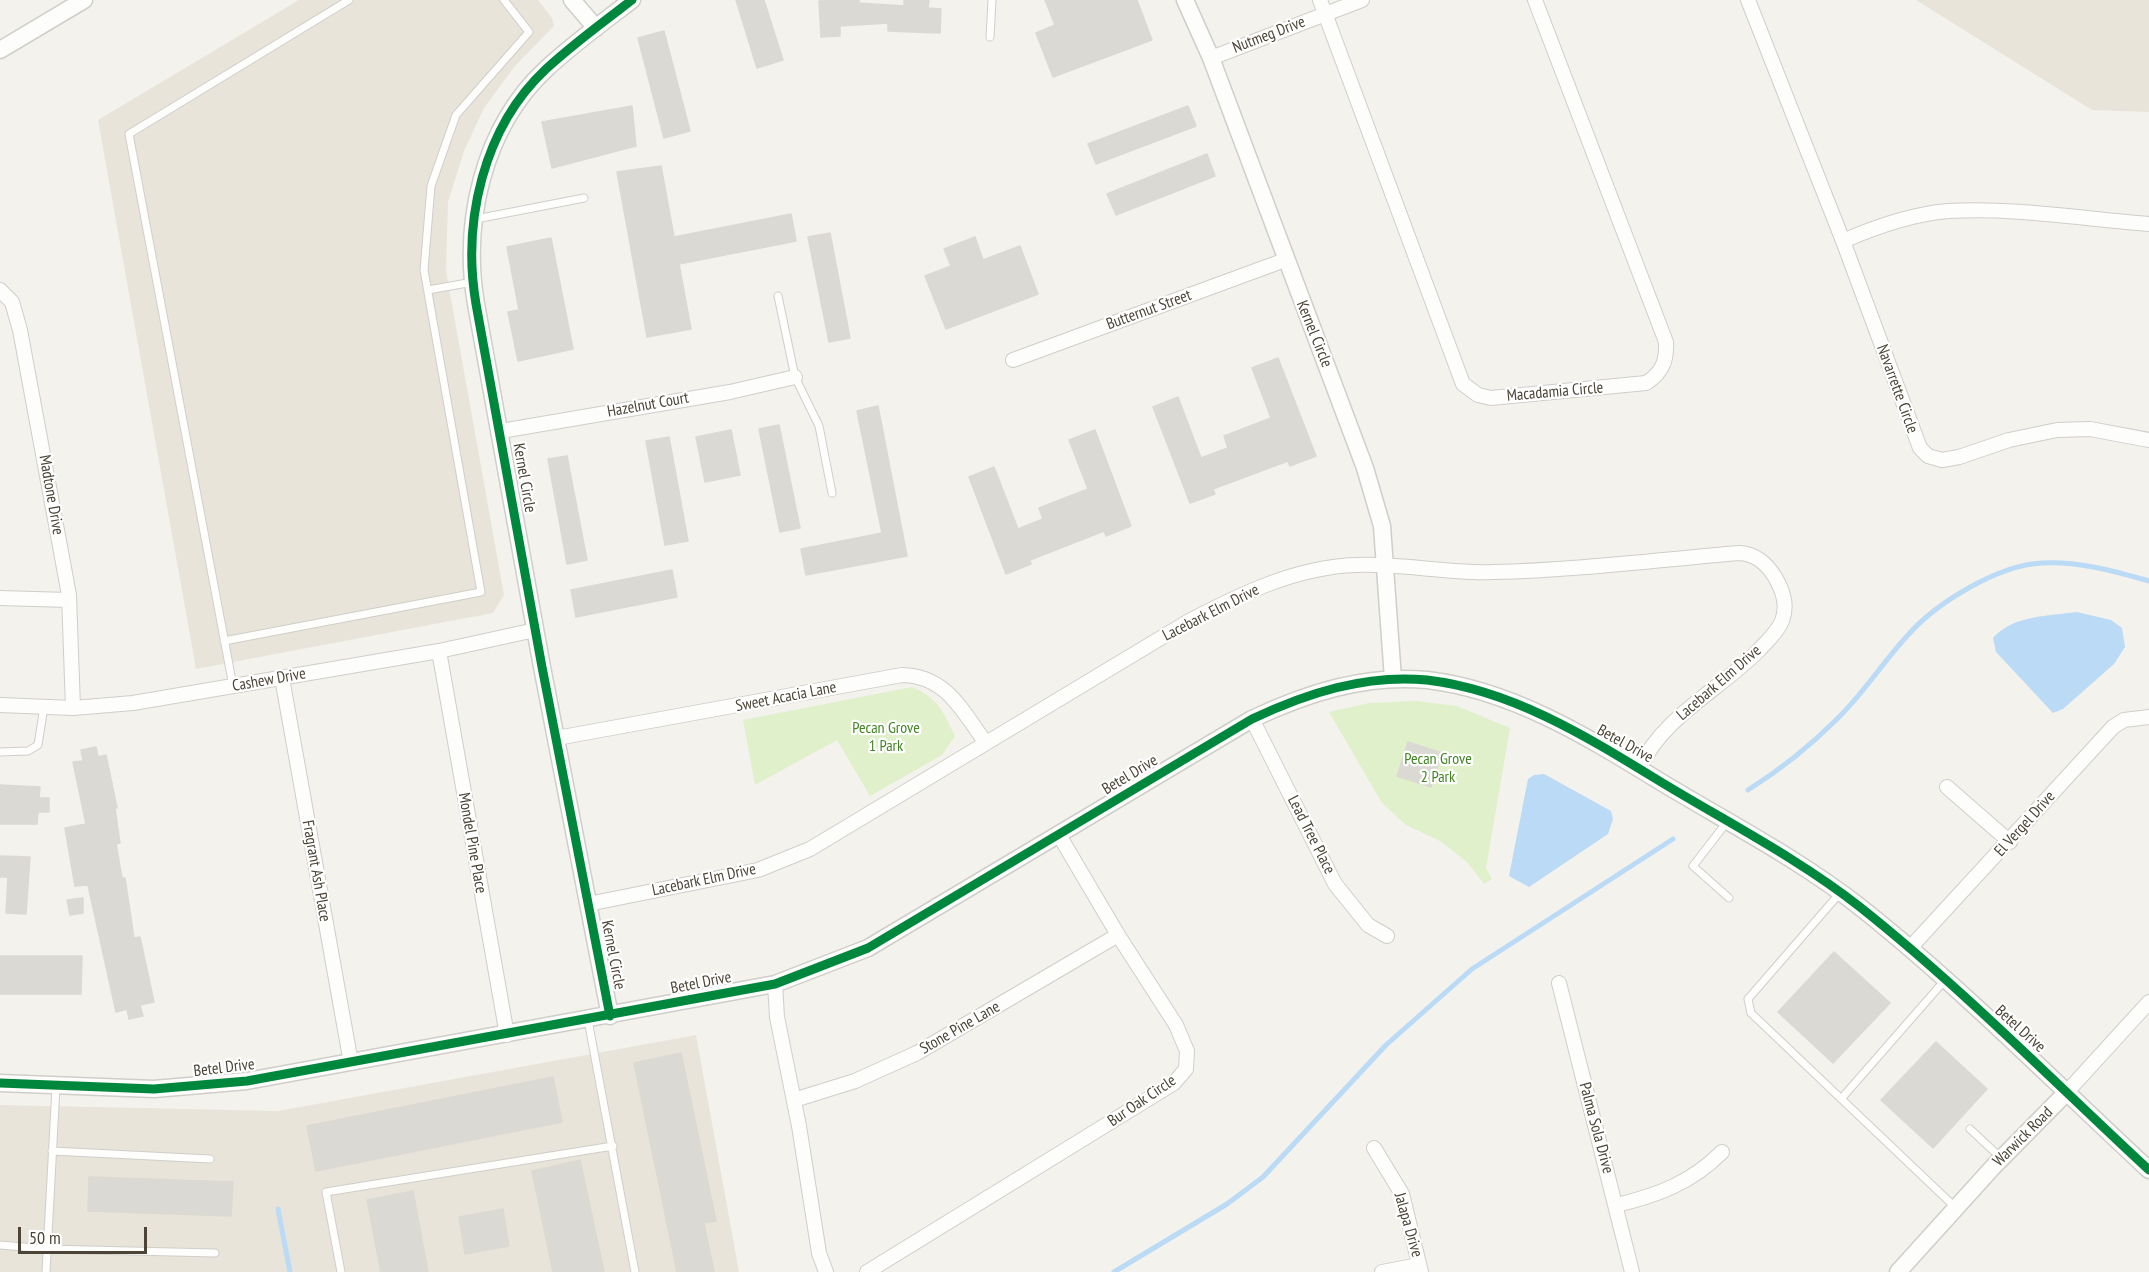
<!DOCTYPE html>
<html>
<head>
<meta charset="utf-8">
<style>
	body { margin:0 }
	#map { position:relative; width:2149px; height:1272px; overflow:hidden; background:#f3f2ed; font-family:"PT Sans Narrow",sans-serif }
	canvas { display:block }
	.scale { position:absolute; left:18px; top:1227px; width:129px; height:27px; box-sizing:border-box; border:3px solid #4c4537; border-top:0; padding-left:8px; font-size:18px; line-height:21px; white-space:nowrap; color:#4c4537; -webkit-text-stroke:4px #fff; paint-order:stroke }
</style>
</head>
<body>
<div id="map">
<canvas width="2149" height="1272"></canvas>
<div class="scale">50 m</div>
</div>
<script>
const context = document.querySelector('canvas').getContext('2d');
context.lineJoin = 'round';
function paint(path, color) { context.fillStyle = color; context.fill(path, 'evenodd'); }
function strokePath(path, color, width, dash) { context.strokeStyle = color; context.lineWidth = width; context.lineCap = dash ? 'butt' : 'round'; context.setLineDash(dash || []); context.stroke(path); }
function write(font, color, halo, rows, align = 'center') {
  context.font = font + ' "PT Sans Narrow",sans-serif'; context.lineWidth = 4.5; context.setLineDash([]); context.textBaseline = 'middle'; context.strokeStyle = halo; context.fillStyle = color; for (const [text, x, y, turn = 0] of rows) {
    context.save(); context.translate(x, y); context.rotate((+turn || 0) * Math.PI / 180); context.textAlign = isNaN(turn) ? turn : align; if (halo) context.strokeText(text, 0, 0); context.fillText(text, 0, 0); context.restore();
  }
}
paint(new Path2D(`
	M299,0H538L552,18L554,26L515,66L484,108L464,151L448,202L446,271L504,595L493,613L196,669L98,120Z
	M1916,0H2149V112L2092,110Z
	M696,1035L739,1272H0V1105L278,1111Z`), '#e8e4da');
paint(new Path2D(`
	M912,687C938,698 943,711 955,736L942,755L870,796L837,740L755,785L743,720Z
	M1416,701L1457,706L1510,728L1486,868L1492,879L1484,884L1467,862L1440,841L1406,825L1382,803L1329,712L1369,703Z`), '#dff0cb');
paint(new Path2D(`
	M2077,612L2111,620L2122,628L2125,647L2114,664L2063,709L2053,713L1996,652L1993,638C2013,615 2049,616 2077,612Z
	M1544,774L1611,811L1613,819L1608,834L1529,887L1509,876L1528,779L1534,775Z`), '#badaf5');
strokePath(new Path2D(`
	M1748,790C1780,770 1810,746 1837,719C1863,694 1883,662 1908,635C1936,603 1998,565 2042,563C2079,561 2113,571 2149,581
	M278,1209L290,1272
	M1114,1272L1227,1204L1263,1177L1386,1045L1472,969L1673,839`), '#badaf5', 5);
const building = new Path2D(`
	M736,0H764L783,60L757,68Z
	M859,0V3L904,6V0H929L928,8L941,9L940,33L888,31V23L840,26V36L821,37L819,1Z
	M1045,0H1137L1152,40L1053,77L1036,33L1055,25Z
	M664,31L690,131L664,138L638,38Z
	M632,106L636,146L552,168L542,122Z
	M1188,106L1196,126L1096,164L1088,144Z
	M1207,154L1215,176L1116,215L1107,194Z
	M661,166L674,237L791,214L796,241L679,264L691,329L647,337L617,172Z
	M830,233L850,338L829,342L808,237Z
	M975,237L983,260L1020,246L1038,294L946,329L925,276L951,266L944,249Z
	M551,238L573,349L518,361L508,312L519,310L507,247Z
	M1278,358L1316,456L1290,466L1288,461L1213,489L1215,494L1190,503L1153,407L1178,397L1201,458L1228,448L1224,436L1271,418L1252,368Z
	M878,406L907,556L806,575L801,549L882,533L857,411Z
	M779,425L800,528L780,532L759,429Z
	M731,430L740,475L705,482L696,437Z
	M1095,430L1131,526L1106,536L1104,531L1030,560L1031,564L1006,574L969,477L994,467L1018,529L1043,519L1039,508L1088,489L1069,440Z
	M669,437L688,541L665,545L646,441Z
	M567,456L587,560L567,564L548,459Z
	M672,570L677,597L576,617L571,590Z
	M1408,742L1442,753L1431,787L1397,776Z
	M96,747L98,757L106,755L117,808H115L120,843L116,844L122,878H125L134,938L140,937L154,1002L140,1005L143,1016L129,1019L127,1009L116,1012L88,885L75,886L65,828L86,824L73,762L83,761L81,750Z
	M0,785L40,787L39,798H49V812H38L37,824H0Z
	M0,856L30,857L26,914L6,913L8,877H0Z
	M83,898V913L70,915L67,900Z
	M1834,952L1890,1003L1833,1063L1778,1012Z
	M0,956H82L81,994H0Z
	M1936,1042L1987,1089L1933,1148L1881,1100Z
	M681,1053L716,1221L704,1223L714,1272H677L634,1063Z
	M553,1077L562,1122L316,1171L307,1126Z
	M580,1160L604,1272H553L532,1171Z
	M89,1177L233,1182L231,1216L88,1211Z
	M413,1191L428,1272H381L367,1200Z
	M503,1209L509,1246L465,1254L459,1217Z`);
paint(building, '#dbd9d3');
strokePath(building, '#dcd9d2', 1.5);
const service = new Path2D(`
	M990,37L992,0
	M476,219L584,198
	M428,290L473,282
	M778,296L795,377L819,426L832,493
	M224,641L481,592L424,270L431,186L456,115L529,32L504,0
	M233,686L129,134L349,0
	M0,752L28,751L38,745L44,707
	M1727,822L1693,866L1729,898
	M1840,893L1748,999L1751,1013L1956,1208
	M588,1020L635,1272
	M1841,1099L1945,980
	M1970,1129L2001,1158
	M52,1151L210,1159
	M0,1245L47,1249L215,1253
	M46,1272L56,1087
	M341,1272L326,1192L613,1146`);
const minor = new Path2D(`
	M1320,0L1463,384L1478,395L1491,398L1646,383C1662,373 1667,361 1666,342L1535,0
	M1748,0L1843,241L1920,448L1928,456L1942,460L1959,457L2009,440L2057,430L2090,429L2149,440
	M1211,58L1362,0
	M1843,241C1875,227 1913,214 1948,211C2015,207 2083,219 2149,224
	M0,290L12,302L20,330L69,595L73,708
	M1013,360L1285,260
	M501,431L730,392L795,377
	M0,598L69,600
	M439,651L507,1035
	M282,678L351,1063
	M0,705L73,708L133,703L439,651L535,630
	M1252,719L1335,884L1368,925L1387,936
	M557,738L902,675C947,676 962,711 986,743
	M1947,787L2010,842
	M588,904L758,870L810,849L1189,621C1241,594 1296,567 1356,565C1402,563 1448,574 1493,572C1575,570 1657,560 1739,553C1756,554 1766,563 1775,577C1783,591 1788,605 1782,621C1777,633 1767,641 1759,650C1720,690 1663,716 1639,769
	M1910,948L2113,727L2124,720L2149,717
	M1559,983L1632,1272
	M775,984L777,1017L799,1126L819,1253L826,1272
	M2066,1093L2149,1002
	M794,1100L855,1081L917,1053L1118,935
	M1374,1148L1402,1194L1421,1272
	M1617,1205C1658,1195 1691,1183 1722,1152
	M867,1272L1174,1083L1186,1069L1187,1051L1176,1025L1118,935L1059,835
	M1382,1272L1419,1265`);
const tertiary = new Path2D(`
	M572,0L596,28
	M1185,0L1211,58L1365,468L1382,526L1393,679
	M0,50L84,0
	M610,1016L542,667L476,304C462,222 483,128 546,69C573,44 603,22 632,0
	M0,1083L154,1089L247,1081L775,984L868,948L1252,719C1307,693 1366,674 1427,680C1513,690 1589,738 1661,782C1727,822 1799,859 1860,907C1962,988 2054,1082 2149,1170
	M1898,1272L1993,1167L2066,1093`);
strokePath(service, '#d0cec9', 9);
strokePath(minor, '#d0cec9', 16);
strokePath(tertiary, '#d0cec9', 19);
strokePath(service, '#fdfdfc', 7);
strokePath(minor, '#fdfdfc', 14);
strokePath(tertiary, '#fdfdfc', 16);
strokePath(new Path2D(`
	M610,1016L542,667L476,304C462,222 483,128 546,69C573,44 603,22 632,0
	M0,1083L154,1089L247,1081L775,984L868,948L1252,719C1307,693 1366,674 1427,680C1513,690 1589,738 1661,782C1727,822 1799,859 1860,907C1962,988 2054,1082 2149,1170`), '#00873e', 9);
write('16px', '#4c4537', '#fff', [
	["Nutmeg Drive",1269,35,-21],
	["Butternut Street",1149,310,-20],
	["Kernel Circle",1314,334,68],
	["Navarrette Circle",1897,389,70],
	["Macadamia Circle",1555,392,-5],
	["Hazelnut Court",648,405,-10],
	["Kernel Circle",524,478,80],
	["Madtone Drive",51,495,80],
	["Lacebark Elm Drive",1211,613,-27],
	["Cashew Drive",269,680,-10],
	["Lacebark Elm Drive",1719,683,-41],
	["Sweet Acacia Lane",786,697,-11],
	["Betel Drive",1625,744,29],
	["Betel Drive",1130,775,-31],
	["El Vergel Drive",2025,824,-48],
	["Lead Tree Place",1311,835,63],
	["Mondel Pine Place",472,843,80],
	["Fragrant Ash Place",316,871,80],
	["Lacebark Elm Drive",704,880,-12],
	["Kernel Circle",613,955,79],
	["Betel Drive",701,983,-11],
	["Stone Pine Lane",960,1028,-30],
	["Betel Drive",2020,1029,42],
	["Betel Drive",224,1068,-7],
	["Bur Oak Circle",1142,1101,-34],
	["Palma Sola Drive",1596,1128,75],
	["Warwick Road",2023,1137,-45],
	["Jalapa Drive",1408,1225,74]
]);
write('16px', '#428523', '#fff', [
	["Pecan Grove",886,728],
	["1 Park",886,746],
	["Pecan Grove",1438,759],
	["2 Park",1438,777]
]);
</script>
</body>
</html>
